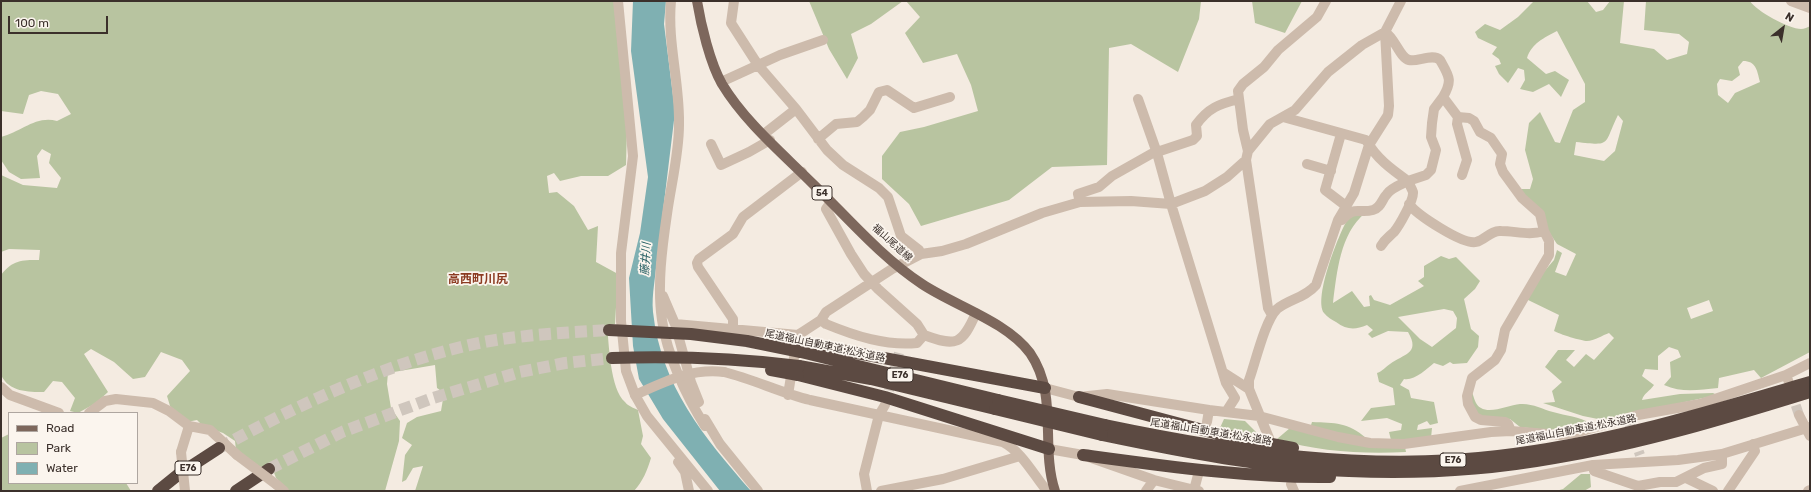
<!DOCTYPE html>
<html>
<head>
<meta charset="utf-8">
<style>
	body { margin:0 }
	#map { position:relative; width:1811px; height:492px; overflow:hidden; background:#f4ebe1; font-family:Rubik,sans-serif }
	canvas { display:block }
	.frame { position:absolute; inset:0; border:2px solid #3b302b; pointer-events:none }
	.legend { position:absolute; left:8px; top:412px; width:130px; height:72px; box-sizing:border-box; background:#fbf5ee; border:1px solid #aea6a0; margin:0; padding:5px 7px; list-style:none; font-size:12px; color:#3b302b }
	.legend li { display:flex; align-items:center; gap:8px; height:20px }
	.legend b { width:20px; border:1px solid #aea6a0 }
	.north { position:absolute; left:1763px; top:8px; width:40px; height:40px; -webkit-text-stroke:3px #fbf5ee; paint-order:stroke; rotate:31deg; font-size:11px; font-weight:700; line-height:16px; text-align:center; color:#3b302b }
	.north::after { content:''; display:block; margin:auto; width:14px; height:18px; background:#3b302b; clip-path:polygon(50% 0,100% 100%,50% 72%,0 100%) }
	.scale { position:absolute; left:8px; top:16px; width:100px; height:18px; box-sizing:border-box; border:2px solid #3b302b; border-top:0; padding-left:5px; font-size:12px; line-height:14px; white-space:nowrap; color:#3b302b; -webkit-text-stroke:3px #fbf5ee; paint-order:stroke }
</style>
</head>
<body>
<div id="map">
<canvas width="1811" height="492"></canvas>
<div class="frame"></div>
<ul class="legend">
<li><b style="height:5px;background:#7d675c"></b>Road</li>
<li><b style="height:11px;background:#b8c4a0"></b>Park</li>
<li><b style="height:11px;background:#7fb0b2"></b>Water</li>
</ul>
<div class="north">N</div>
<div class="scale">100 m</div>
</div>
<script>
const context = document.querySelector('canvas').getContext('2d');
context.lineJoin = 'round';
function paint(path, color) { context.fillStyle = color; context.fill(path, 'evenodd'); }
function strokePath(path, color, width, dash) { context.strokeStyle = color; context.lineWidth = width; context.lineCap = dash ? 'butt' : 'round'; context.setLineDash(dash || []); context.stroke(path); }
function write(font, color, halo, rows, align = 'center') {
  context.font = font + ' Rubik,"Noto Sans JP",sans-serif'; context.lineWidth = 3.5; context.setLineDash([]); context.textBaseline = 'middle'; context.strokeStyle = halo; context.fillStyle = color; for (const [text, x, y, turn = 0] of rows) {
    context.save(); context.translate(x, y); context.rotate((+turn || 0) * Math.PI / 180); context.textAlign = isNaN(turn) ? turn : align; if (halo) context.strokeText(text, 0, 0); context.fillText(text, 0, 0); context.restore();
  }
}
paint(new Path2D(`
	M1,1H614L627,127L626,165L608,176H581L560,181L554,173L547,176L549,193L557,192L574,206L588,230L598,226L596,262L618,274L615,324L607,325C609,344 610,389 625,402C628,406 634,408 638,410L643,436L641,444L651,458C647,471 643,481 634,491H415L423,466L413,468L406,480L402,482L405,455L412,445L402,438L407,423L417,417L441,411L444,393L437,388L435,365L388,373L387,384L391,408L400,421L399,441L385,491H289L276,478L273,470L268,465L260,467L236,450L235,441L223,433L203,426L197,420L187,422L170,406L167,396L190,371L182,360L161,352L145,377L133,379L114,362L91,349L84,354L108,392L96,403L78,413L70,411L75,398L62,382L53,381L44,392C28,392 9,392 1,375V275C13,260 21,260 39,260L40,250L9,249L1,252V175L23,185L57,188L61,178L49,163L51,154L42,149L37,156L40,178L21,179L9,172L1,160V137C21,132 36,115 57,121L71,114L58,94L41,91L29,95L23,114L1,111Z
	M809,1H903L871,24L851,34L858,58L847,79L829,49Z
	M906,1H1201L1199,19L1178,72L1131,44L1109,48L1107,165L1052,167L1009,200L921,226L909,204L882,179V156L900,132L924,127L978,111L971,85L957,54L923,63L905,33L920,17Z
	M1252,1H1302L1285,33L1255,23Z
	M1534,1H1587L1596,12L1603,10L1610,1H1624L1620,43L1654,49L1667,60L1687,54L1689,42L1679,34L1644,30L1646,1H1750C1756,11 1789,29 1801,29C1804,29 1808,27 1810,26V352L1761,378L1754,370L1719,378L1718,388C1698,390 1682,393 1664,385L1671,377L1670,362L1681,357L1678,350L1669,347L1658,356V370L1645,369L1642,376L1654,385C1650,391 1644,393 1642,400L1680,394L1713,393L1717,395L1603,420L1583,416L1543,403L1555,402L1552,391L1562,382L1545,367L1558,350H1575L1566,360L1574,367L1586,354L1594,360L1614,338L1609,333C1603,335 1594,341 1587,341C1582,341 1559,334 1554,331L1559,315L1526,299L1536,281L1554,260L1557,250L1562,253L1555,272L1566,276L1576,254L1557,244L1520,189H1530L1533,179L1525,150L1529,123L1540,112L1555,142L1560,143L1573,110L1585,102V84L1557,31C1544,38 1532,43 1527,58L1546,74L1555,71L1569,80L1561,97L1549,84L1533,92L1520,89L1525,80L1524,70L1518,68L1508,83L1499,74L1495,66L1501,64L1499,59L1492,54L1497,47L1478,38L1475,32L1485,24L1500,30L1518,17ZM1743,61C1756,61 1757,70 1760,82L1735,93L1728,103L1718,95L1717,84L1720,79L1732,81L1740,75L1738,67ZM1618,115L1623,121L1615,151L1604,161L1574,155L1576,142C1613,146 1603,145 1618,115ZM1709,300L1713,311L1691,319L1687,308Z
	M1365,213C1340,234 1337,272 1333,303L1352,291L1364,307L1370,306L1369,296L1371,295L1374,300L1390,305L1424,286L1418,281L1424,277V266L1441,256L1449,259L1456,257L1480,281L1475,289L1464,299L1471,329L1479,336L1478,347L1467,363L1453,364L1450,362L1443,366L1434,363C1427,369 1414,381 1404,379L1400,385L1409,390L1411,398L1434,402L1438,423L1430,425L1427,421L1418,425L1417,430L1432,428L1431,438L1391,440L1389,432L1401,430L1402,424L1387,418L1361,421L1371,408L1395,405L1393,388L1379,382L1377,373C1383,371 1385,367 1390,364C1403,354 1421,354 1408,332L1388,331L1372,338L1368,334L1373,330L1367,325C1355,330 1347,330 1336,322C1332,320 1327,317 1324,313C1313,298 1340,230 1350,215ZM1444,309L1453,311L1457,318L1456,328L1432,347L1420,339L1398,317Z
	M1472,392C1474,397 1475,405 1481,408C1491,414 1509,405 1520,404C1532,403 1542,409 1553,412C1566,416 1579,416 1591,424L1557,431L1520,427L1510,419L1484,418L1476,414L1471,404Z
	M1224,419L1245,421L1262,438L1219,430Z
	M1312,422C1335,423 1348,422 1366,438L1310,428Z
	M1290,428L1373,448L1405,447L1406,452C1364,454 1318,452 1277,439Z
	M9,434V483H126L131,491H1V438Z
	M1581,474H1590L1591,487L1584,491H1556L1563,489Z`), '#b8c4a0');
paint(new Path2D(`
	M633,1H666L664,24L675,112L654,285C653,293 652,303 653,312C661,386 704,437 751,491H720L663,419L639,379L633,346L629,278L640,233L648,177L631,51Z`), '#7fb0b2');
strokePath(new Path2D(`
	M1791,391L1799,415
	M885,405L899,353
	M1629,423L1640,455`), '#cfc6bd', 10, [10, 5]);
strokePath(new Path2D(`
	M219,448C298,405 378,367 465,346C512,335 561,333 609,330
	M269,469L342,432L433,398L520,372L565,363L612,358`), '#cfc6bd', 12, [12, 6]);
strokePath(new Path2D(`
	M618,1L633,156L621,253V321L626,371L635,395L647,416L708,491
	M671,1C667,42 680,83 679,125C679,154 671,185 667,214C662,248 657,286 662,320C667,355 686,396 705,426L707,424
	M734,1L731,23L758,65L796,109L827,150L843,165L879,188L888,197L901,236L919,250L921,254
	M1791,1L1810,8
	M721,82L780,55L823,40
	M1138,99L1157,153L1171,204L1226,383L1235,398L1226,412
	M1283,117L1366,140C1376,158 1391,169 1408,181L1426,175L1431,170L1436,150L1431,137L1432,123L1434,109L1443,97
	M1458,117L1457,124L1467,160L1462,175
	M764,134L796,109
	M1341,134L1325,190L1346,206
	M818,139L836,124L857,122L863,117L870,110L879,92L887,90L914,108L950,97
	M711,144L721,165L749,152L770,140
	M1248,151L1243,130L1238,91L1243,84L1264,67L1278,50L1317,17L1326,1
	M1307,164L1331,171
	M1080,202L1078,194L1099,187L1112,176L1151,154L1193,140L1197,136L1196,125C1208,108 1219,104 1239,99
	M1409,204C1417,215 1463,245 1476,242C1485,240 1491,230 1501,231C1516,231 1529,236 1544,231
	M1342,220C1355,205 1358,214 1373,210C1381,208 1382,199 1387,194C1391,188 1402,184 1408,181C1409,184 1412,189 1413,192C1414,200 1399,226 1394,232C1389,237 1385,239 1381,246
	M663,296L675,324L691,382L699,402
	M1272,315L1268,308L1246,160L1248,151L1270,124L1295,110L1328,72L1362,45L1385,32C1395,38 1400,58 1409,60C1418,62 1433,53 1440,60C1449,76 1453,80 1443,97L1458,117L1469,118L1474,121L1480,132L1491,138L1502,154L1500,164L1503,172L1522,198L1540,214L1544,231L1549,241V255L1505,330L1501,350L1495,360L1472,378L1467,396L1468,404L1475,417L1481,420L1505,422L1508,424L1511,431
	M821,320L826,324C855,336 886,346 917,343L924,335L917,324L878,289L864,274L851,254L826,209L831,202
	M675,324L798,335L821,320L826,312L892,269L921,254L942,251L966,244L1042,213L1080,202L1131,201L1171,204L1205,191L1227,177L1246,160
	M733,328V319L698,267L697,263L699,259L733,234L743,217L802,172
	M924,335C956,347 962,345 976,313
	M724,372C753,379 781,393 810,400L1003,442C1022,452 1033,474 1047,491
	M1224,373L1249,389
	M1788,380L1786,375L1810,363
	M1,387L10,395L59,413
	M1045,388L1079,397L1107,394L1209,410L1259,416L1338,437L1370,443L1404,444L1491,432L1511,431L1560,435L1575,433L1638,415L1700,404L1786,375
	M788,395L796,345
	M89,413L105,401L116,399L153,403L169,411L189,426L210,430L237,455
	M1799,415L1810,436
	M705,419L720,444L758,491
	M1207,422L1209,410
	M1269,438L1249,389V380C1255,364 1265,320 1277,309C1289,299 1305,298 1316,285L1338,220L1354,193L1369,145L1388,115L1389,106L1385,32L1401,1
	M1049,449L1083,455L1154,480L1199,491
	M181,452L189,426
	M678,462L685,472L689,491
	M1593,465L1594,471L1638,486L1660,482H1676L1704,468L1722,464V454
	M1686,478L1713,491
	M1291,484L1294,491
	M277,485L284,491
	M1194,490L1198,475
	M867,491L864,474L879,415L885,405
	M881,491L943,479L1020,456
	M1146,491L1154,480
	M1460,491L1593,465L1678,460L1722,454L1810,427
	M1728,491L1755,451L1753,444
	M1808,491L1810,490`), '#cdbbac', 10);
strokePath(new Path2D(`
	M697,1C701,25 710,63 722,84C745,122 782,153 813,184C848,218 881,257 922,284C955,306 1006,321 1030,353C1059,395 1040,446 1055,491`), '#7d675c', 10);
strokePath(new Path2D(`
	M803,343L1045,388
	M801,352L998,400
	M799,366L871,379L995,409
	M798,375L885,397L1049,449
	M1079,397L1218,434L1293,448
	M1105,425C1234,452 1366,472 1498,456C1605,444 1708,412 1810,382
	M1102,435C1183,452 1265,468 1349,471C1417,474 1487,470 1554,458C1641,444 1726,418 1810,392
	M1083,455C1164,466 1248,478 1330,477
	M158,491L179,474L219,448
	M236,491L269,469`), '#5c4a42', 12);
strokePath(new Path2D(`
	M635,395C664,382 691,368 724,372
	M181,452L185,491
	M237,455L277,485`), '#cdbbac', 10);
strokePath(new Path2D(`
	M609,330L691,334L747,341L801,352
	M780,341L803,343
	M612,358C675,356 736,358 799,366
	M771,370L798,375
	M998,400L1105,425
	M995,409L1102,435`), '#5c4a42', 12);
for (const [x, y, w] of [
	[822,193,20],
	[900,375,26],
	[1453,460,26],
	[188,468,26]
]) { const box = new Path2D(); box.roundRect(x - w / 2, y - 7, w, 14, 3); context.fillStyle = '#fbf5ee'; context.fill(box); strokePath(box, '#3b302b', 1); }
write('bold 9px', '#3b302b', null, [
	["54",822,193],
	["E76",900,375],
	["E76",1453,460],
	["E76",188,468]
]);
write('10px', '#3b302b', '#fbf5ee', [
	["福山尾道線",892,243,42],
	["尾道福山自動車道;松永道路",825,346,12],
	["尾道福山自動車道;松永道路",1576,430,-11],
	["尾道福山自動車道;松永道路",1211,432,9]
]);
write('italic 11px', '#1f5a5e', '#fbf5ee', [
	["藤井川",646,259,-87]
]);
write('bold 12px', '#8c3b22', '#fbf5ee', [
	["高西町川尻",478,280]
]);
</script>
</body>
</html>
